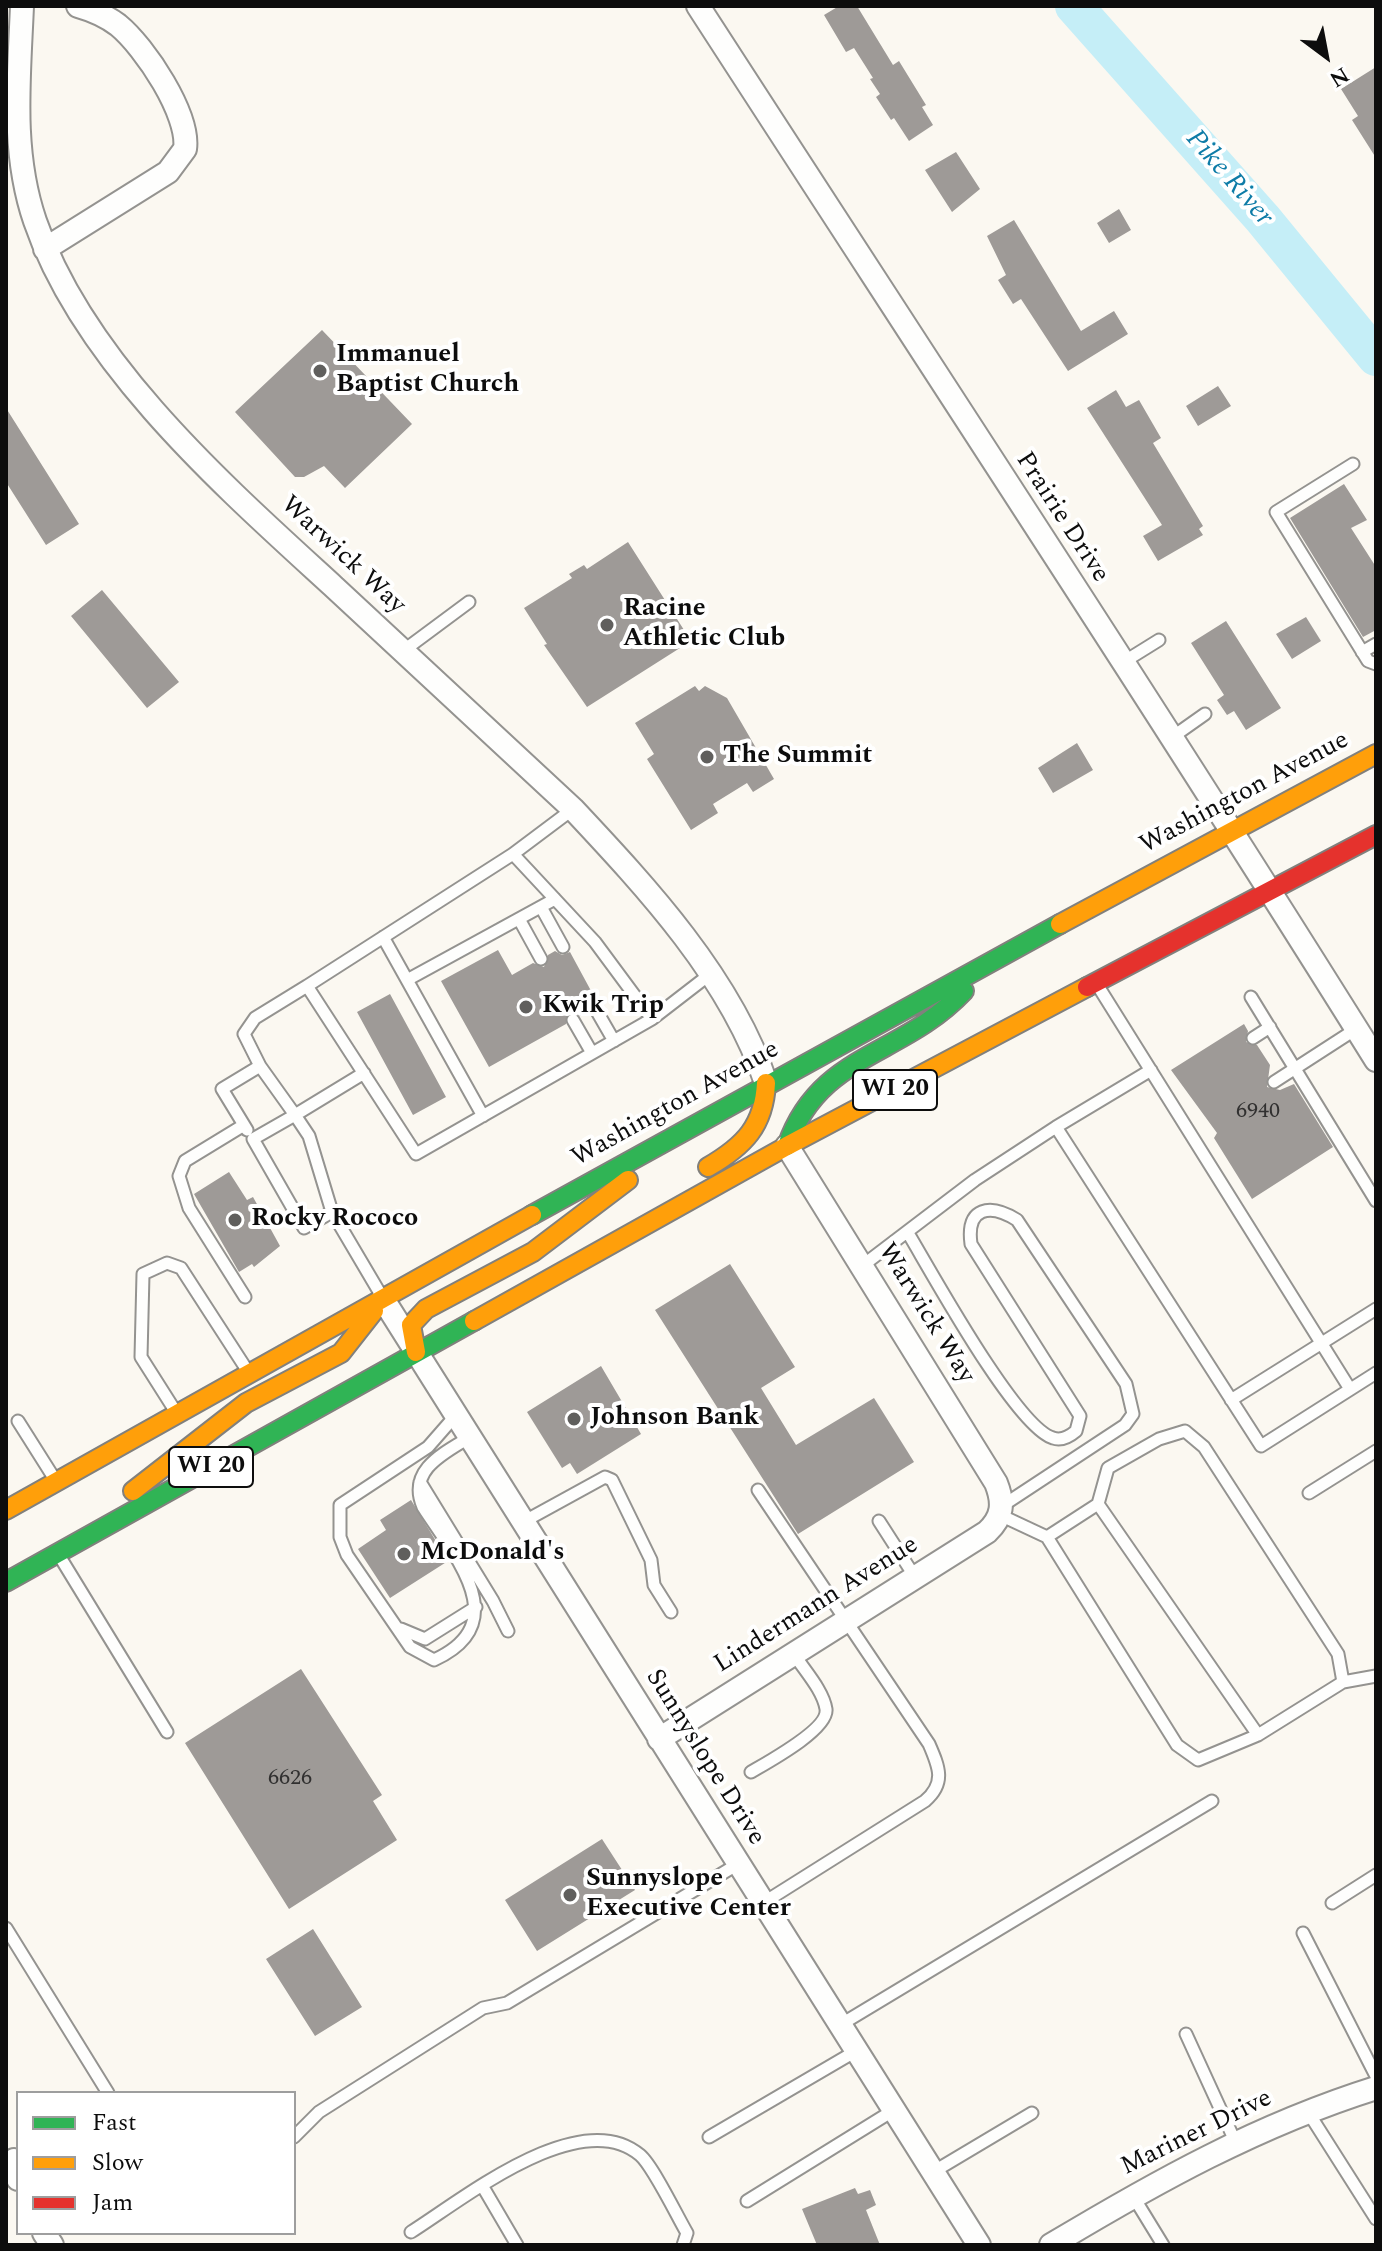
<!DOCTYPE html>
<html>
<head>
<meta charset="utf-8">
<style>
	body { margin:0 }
	#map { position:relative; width:1382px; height:2251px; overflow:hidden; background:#fbf8f1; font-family:Spectral,serif }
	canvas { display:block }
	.frame { position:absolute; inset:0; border:8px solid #0d0d0d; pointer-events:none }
	.legend { position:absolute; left:16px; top:2091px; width:280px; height:144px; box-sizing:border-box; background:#fff; border:2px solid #9e9e9e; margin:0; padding:10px 14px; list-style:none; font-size:24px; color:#0d0d0d }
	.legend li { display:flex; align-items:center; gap:16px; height:40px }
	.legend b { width:40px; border:2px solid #9e9e9e }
	.north { position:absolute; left:1286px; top:16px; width:80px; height:80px; -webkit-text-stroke:6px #fff; paint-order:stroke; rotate:148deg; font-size:22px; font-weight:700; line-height:32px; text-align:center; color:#0d0d0d }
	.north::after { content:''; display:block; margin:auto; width:28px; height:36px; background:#0d0d0d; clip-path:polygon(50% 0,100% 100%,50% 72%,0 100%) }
</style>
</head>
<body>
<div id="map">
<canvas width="1382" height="2251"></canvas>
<div class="frame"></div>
<ul class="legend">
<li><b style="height:10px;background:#30b455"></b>Fast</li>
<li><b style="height:10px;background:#ff9f0a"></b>Slow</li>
<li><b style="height:10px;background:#e5322d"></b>Jam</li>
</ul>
<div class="north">N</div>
</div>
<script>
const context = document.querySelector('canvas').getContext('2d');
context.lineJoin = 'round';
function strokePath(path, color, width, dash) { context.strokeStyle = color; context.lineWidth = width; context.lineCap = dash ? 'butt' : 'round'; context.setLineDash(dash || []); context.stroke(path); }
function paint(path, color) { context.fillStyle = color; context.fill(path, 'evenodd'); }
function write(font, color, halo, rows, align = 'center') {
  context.font = font + ' Spectral,serif'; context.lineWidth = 8; context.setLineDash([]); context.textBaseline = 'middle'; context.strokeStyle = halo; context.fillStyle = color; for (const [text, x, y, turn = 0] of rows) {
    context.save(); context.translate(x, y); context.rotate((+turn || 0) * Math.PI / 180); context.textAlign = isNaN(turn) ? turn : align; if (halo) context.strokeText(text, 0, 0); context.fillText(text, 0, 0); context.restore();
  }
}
strokePath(new Path2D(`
	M1074,6L1263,219L1376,357`), '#c5eef7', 38);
paint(new Path2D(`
	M839,6H857L893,65L899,61L926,105L922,107L933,125L909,141L894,118L891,120L876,97L880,94L870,79L873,78L854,48L846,52L824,15Z
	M1376,67V158L1352,120L1358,116L1341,89Z
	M956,152L980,189L952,212L925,170Z
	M1119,209L1131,230L1109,243L1097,223Z
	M1014,220L1081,331L1114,311L1128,334L1068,371L1021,299L1013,304L998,280L1006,275L987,236Z
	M322,330L412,424L345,488L324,466L304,477H295L235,412Z
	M1218,386L1231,406L1198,426L1186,406Z
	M1116,390L1126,407L1139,400L1161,438L1153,443L1203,526L1199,529L1203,535L1158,561L1143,536L1162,525L1087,408Z
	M6,408L79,524L46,545L6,482Z
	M1344,484L1367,520L1351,528L1376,567V630L1363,637L1290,518Z
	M628,542L691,641L587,707L544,645L547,644L524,608L572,578L569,574L584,565L587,569Z
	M102,590L179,682L147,708L71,616Z
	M1306,617L1321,641L1292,659L1276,634Z
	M1226,621L1281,708L1246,730L1234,711L1227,715L1217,700L1224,695L1191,643Z
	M695,686L699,691L705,686L727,698L774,779L753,792L747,783L713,804L718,813L691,830L647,759L654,754L635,723Z
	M1077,743L1093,770L1053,793L1038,768Z
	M498,950L512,975L533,963L544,967L548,955L555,951L562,955L570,952L596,1000L588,1003V1012L580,1016L569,1012L566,1024L489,1067L441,981Z
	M390,994L446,1097L413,1115L357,1012Z
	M1244,1024L1248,1031L1246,1042L1257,1045L1270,1065L1267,1087L1280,1090L1294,1084L1333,1147L1252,1199L1214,1138L1217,1133L1171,1070Z
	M229,1172L247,1200L253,1197L280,1246L254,1267L252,1264L239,1272L194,1194Z
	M730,1264L795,1367L761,1388L796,1445L874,1398L914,1462L798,1534L655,1310Z
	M601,1366L641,1434L577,1474L570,1463L562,1468L527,1412Z
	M411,1500L448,1561L390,1598L358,1549L386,1530L380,1520Z
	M301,1669L382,1795L373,1801L397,1840L289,1909L185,1743Z
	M602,1839L635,1890L537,1951L505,1900Z
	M313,1929L362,2007L315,2036L266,1959Z
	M855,2188L858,2194L870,2190L876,2205L866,2210L880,2245H817L802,2209Z`), '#9e9a97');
const lane = new Path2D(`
	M1353,464L1276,512L1368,661L1376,664
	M403,651L469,602
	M1362,652L1376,644
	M1122,663L1159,640
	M1171,738L1205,714
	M573,809L513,854L595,942L652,1019L709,975
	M513,854L307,986L416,1154L652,1019
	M541,907L563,947
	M519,919L541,959
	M383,937L483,1116
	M407,980L555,899
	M307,986L255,1018L244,1034L260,1066L295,1115L364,1073
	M1098,986L1350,1389
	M1251,997L1376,1201
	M595,1008L614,1041
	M573,1020L592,1053
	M1253,1038L1270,1027
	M1151,1070L1056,1127L1261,1446L1376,1373
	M1274,1082L1356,1029
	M244,1125L185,1161L179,1176L189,1208L245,1297
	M247,1130L222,1089L260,1066
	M332,1212L304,1228L253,1139L295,1115L309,1136L332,1212L381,1295
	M908,1233C932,1273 1016,1427 1053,1438C1062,1441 1069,1437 1076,1431L1080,1416L971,1244C966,1207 990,1203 1017,1220L1126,1384L1133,1414L1125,1425L1002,1506
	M862,1266L975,1180L1056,1127
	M1231,1400L1376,1309
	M174,1409L141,1357L143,1274L167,1263L181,1268L247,1370
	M456,1415L428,1447L340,1505V1537L347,1555L410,1647L434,1660C515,1623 455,1557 423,1507C407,1470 444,1453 470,1437
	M18,1421L54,1478
	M420,1482L493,1601L508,1631
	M758,1490L929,1744C939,1767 946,1783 925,1801L763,1903
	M1309,1493L1376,1451
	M1098,1504L1258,1735
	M1000,1515L1047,1537L1177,1745L1198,1760L1258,1735L1343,1682L1376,1676
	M879,1521L915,1577
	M523,1522L605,1477L612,1480L651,1560L654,1585L671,1612
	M1047,1537L1098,1504L1108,1468L1159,1439L1185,1431L1204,1447L1338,1654L1343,1682
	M60,1557L167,1732
	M401,1629L425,1639L476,1607
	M751,1772C768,1762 829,1729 826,1709C823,1690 804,1670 794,1654
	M1332,1903L1376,1875
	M6,1928L108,2093
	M1303,1933L1376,2076
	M840,2025L1212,1801
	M1186,2034L1235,2141
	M1308,2112L1376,2219
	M294,2137L319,2112L483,2008L507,2003L738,1864
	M709,2137L856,2051
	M933,2172L1032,2113
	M483,2187L517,2245
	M1133,2196L1163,2245
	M747,2201L894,2110
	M411,2232C462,2200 580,2104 640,2155C653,2166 677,2216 687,2233L683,2245`);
const street = new Path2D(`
	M22,6C19,79 11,151 35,221C84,364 226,488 334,587C414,661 494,735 573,809C647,888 731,978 766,1083
	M698,6C925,357 1155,706 1376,1060
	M45,249L168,172L185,149C190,115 145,47 118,25C106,16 92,10 78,6
	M383,1299L979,2245
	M659,1739L987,1532C1003,1517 1004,1503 996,1483L787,1146
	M14,2160L18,2179
	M44,2233L52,2245
	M1051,2245C1156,2182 1258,2125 1376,2088`);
const fast = new Path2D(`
	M787,1146C819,1053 902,1057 964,991
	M532,1215L1060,924
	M6,1582L474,1321`);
const slow = new Path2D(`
	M1060,924L1376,754
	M708,1167C744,1146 764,1126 766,1083
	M474,1321L787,1146L1087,987
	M416,1352L411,1325L426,1309L533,1252L628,1180
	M133,1491L246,1403L341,1353L374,1311
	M6,1510L532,1215`);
const jam = new Path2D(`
	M1087,987L1376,835`);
strokePath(lane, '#949390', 15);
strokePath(street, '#949390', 26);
strokePath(fast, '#81807d', 22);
strokePath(slow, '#81807d', 22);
strokePath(jam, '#81807d', 22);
strokePath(lane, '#fefefd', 11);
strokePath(street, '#fefefd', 22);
strokePath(fast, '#30b455', 18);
strokePath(slow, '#ff9f0a', 18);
strokePath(jam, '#e5322d', 18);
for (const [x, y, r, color] of [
	[320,371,8,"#605f5d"],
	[607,625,8,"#605f5d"],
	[707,757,8,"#605f5d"],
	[526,1007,8,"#605f5d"],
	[235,1220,8,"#605f5d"],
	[574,1419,8,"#605f5d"],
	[404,1554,8,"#605f5d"],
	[570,1895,8,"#605f5d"]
]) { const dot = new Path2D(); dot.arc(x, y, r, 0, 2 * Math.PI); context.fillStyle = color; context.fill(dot); strokePath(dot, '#fff', 3); }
write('22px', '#313030', null, [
	["6940",1258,1113],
	["6626",290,1780]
]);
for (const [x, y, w] of [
	[895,1090,84],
	[211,1467,84]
]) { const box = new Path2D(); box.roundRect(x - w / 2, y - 20, w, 40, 6); context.fillStyle = '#fff'; context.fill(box); strokePath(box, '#0d0d0d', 2); }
write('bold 24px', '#0d0d0d', null, [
	["WI 20",895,1090],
	["WI 20",211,1467]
]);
write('bold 26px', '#0d0d0d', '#fff', [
	["Immanuel",336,356],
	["Baptist Church",336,386],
	["Racine",623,610],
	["Athletic Club",623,640],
	["The Summit",723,757],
	["Kwik Trip",542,1007],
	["Rocky Rococo",251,1220],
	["Johnson Bank",590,1419],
	["McDonald's",420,1554],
	["Sunnyslope",586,1880],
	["Executive Center",586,1910]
], 'left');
write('26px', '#0d0d0d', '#fff', [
	["Prairie Drive",1061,518,57],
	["Warwick Way",342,556,43],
	["Washington Avenue",1245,794,-28],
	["Washington Avenue",676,1105,-29],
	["Warwick Way",925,1314,58],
	["Lindermann Avenue",817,1606,-32],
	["Sunnyslope Drive",704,1758,58],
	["Mariner Drive",1197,2134,-26]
]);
write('italic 28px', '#0e7ca7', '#fff', [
	["Pike River",1228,179,49]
]);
</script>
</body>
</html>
